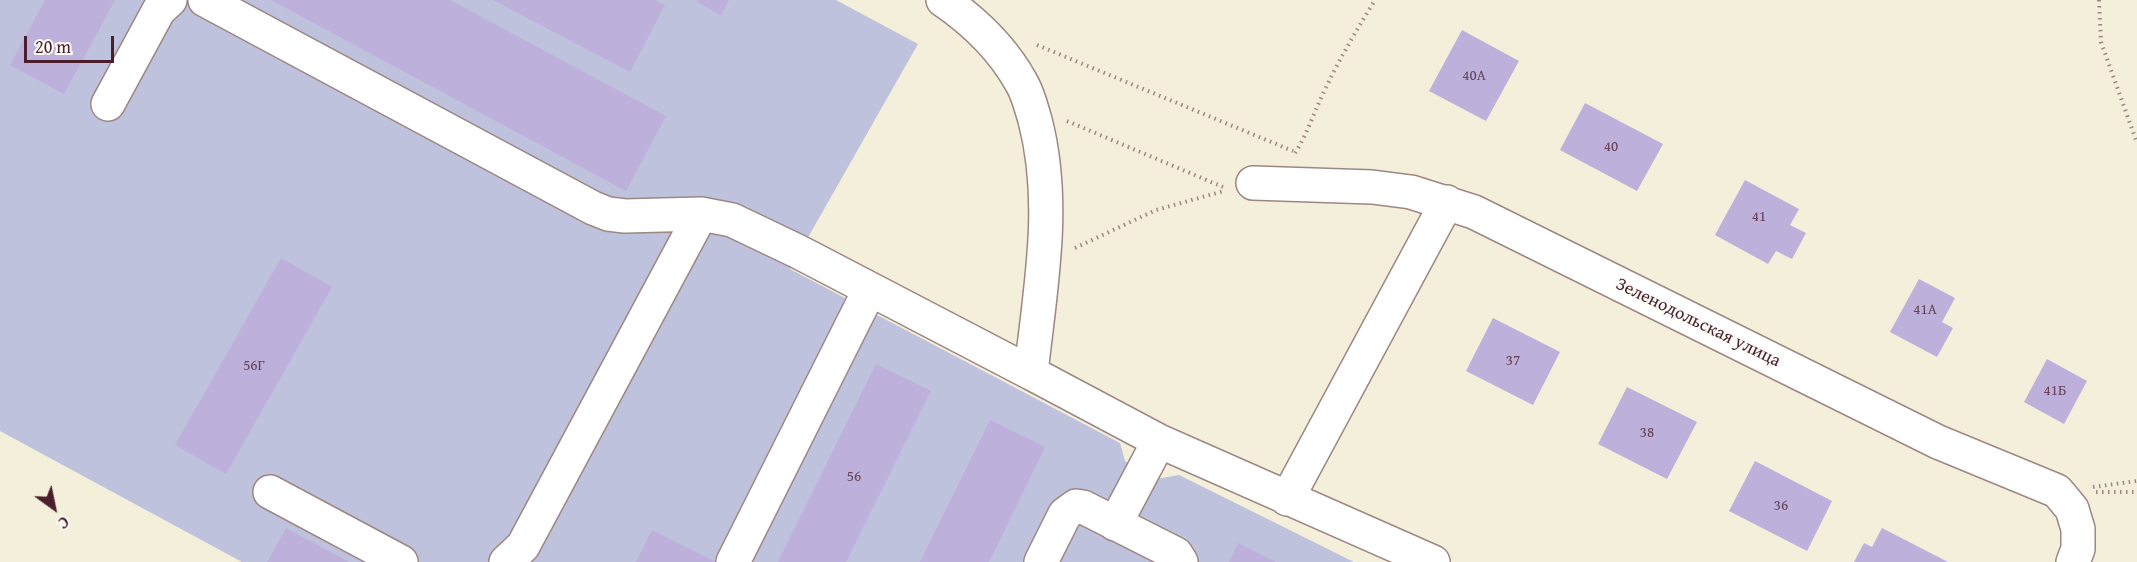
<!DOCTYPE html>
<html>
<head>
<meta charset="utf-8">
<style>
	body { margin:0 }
	#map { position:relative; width:2137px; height:562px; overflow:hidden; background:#f3efdb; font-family:"Gentium Book Plus",serif }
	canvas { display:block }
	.north { position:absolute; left:24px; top:478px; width:60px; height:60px; -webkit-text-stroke:4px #fdfcf7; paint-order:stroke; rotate:147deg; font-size:16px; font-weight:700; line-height:24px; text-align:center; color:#4a1f2b }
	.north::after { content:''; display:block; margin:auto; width:21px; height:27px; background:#4a1f2b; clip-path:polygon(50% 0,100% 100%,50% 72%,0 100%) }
	.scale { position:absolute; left:24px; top:36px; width:90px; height:27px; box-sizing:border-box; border:3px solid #4a1f2b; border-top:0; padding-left:8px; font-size:18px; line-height:21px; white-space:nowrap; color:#4a1f2b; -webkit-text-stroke:4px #fdfcf7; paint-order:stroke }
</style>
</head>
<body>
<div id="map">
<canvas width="2137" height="562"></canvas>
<div class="north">С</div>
<div class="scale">20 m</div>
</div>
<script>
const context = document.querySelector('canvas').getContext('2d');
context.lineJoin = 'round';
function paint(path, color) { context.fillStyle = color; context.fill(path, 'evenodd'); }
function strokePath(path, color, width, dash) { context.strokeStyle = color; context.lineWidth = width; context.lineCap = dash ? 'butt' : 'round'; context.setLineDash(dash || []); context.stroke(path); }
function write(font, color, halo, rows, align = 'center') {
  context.font = font + ' "Gentium Book Plus",serif'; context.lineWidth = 4.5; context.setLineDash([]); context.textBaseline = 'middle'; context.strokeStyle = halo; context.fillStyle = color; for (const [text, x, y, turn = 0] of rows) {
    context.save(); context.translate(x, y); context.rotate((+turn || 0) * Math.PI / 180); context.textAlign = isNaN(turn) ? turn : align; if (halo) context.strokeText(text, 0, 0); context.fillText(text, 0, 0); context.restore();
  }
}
paint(new Path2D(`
	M0,0H836L918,44L790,269L1120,443L1125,461L1156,479L1179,475L1354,562H242L0,431Z`), '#bfc2dd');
paint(new Path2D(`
	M45,0H115L64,94L10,65Z
	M271,0H450L666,116L626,191Z
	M493,0H655L665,5L630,72Z
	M698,0H729L721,15L697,2Z
	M1462,30L1519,61L1486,121L1429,91Z
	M1585,103L1663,144L1637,191L1560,150Z
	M1745,180L1799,209L1790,225L1806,233L1792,259L1776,251L1768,264L1715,235Z
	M281,258L332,287L226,474L175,445Z
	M1919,279L1955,298L1942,322L1953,328L1937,357L1890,332Z
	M1493,318L1560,352L1533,405L1466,371Z
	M2047,359L2087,381L2064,424L2024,402Z
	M876,364L931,391L846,562H778Z
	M1627,387L1697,422L1667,479L1598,444Z
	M990,420L1045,447L989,562H920Z
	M1755,461L1832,501L1807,551L1729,511Z
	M286,528L349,562H267Z
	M1882,528L1948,562H1854L1864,543L1872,547Z
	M652,530L716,562H636Z
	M1238,543L1276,562H1229Z`), '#bdb0da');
const minor = new Path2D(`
	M205,0L593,208L608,214L625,216L701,214L732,220L799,252L1031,373
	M943,0C975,22 1002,48 1021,82C1028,93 1031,107 1035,120C1057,204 1040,289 1031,373L1159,441L1433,562
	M108,104L159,10L170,0
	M1253,183L1372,187L1411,192L1474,212L1938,442L2057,491L2072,509L2078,529V549L2073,562
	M270,492L401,562
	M1287,499L1447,202
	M1115,524L1159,441
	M506,562L523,546L701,214
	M733,562L870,289
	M1041,562L1065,514L1076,506L1083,507L1176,554L1181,562`);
strokePath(minor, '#9e8783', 36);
strokePath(new Path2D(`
	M2099,0L2101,42L2137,143
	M1037,45L1293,151
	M1067,121L1223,187
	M1295,153C1307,135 1313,114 1323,94C1338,61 1356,31 1375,0
	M1075,248L1156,210L1224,191
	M2093,487L2137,481
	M2096,492H2137`), '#9e8783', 4, [1.5, 4.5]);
strokePath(minor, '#fff', 33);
write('15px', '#674357', null, [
	["40А",1474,76],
	["40",1611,147],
	["41",1759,217],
	["41А",1925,310],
	["37",1513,361],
	["56Г",254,366],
	["41Б",2055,391],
	["38",1647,433],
	["56",854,477],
	["36",1781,506]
]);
write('18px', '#4a1f2b', '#fdfcf7', [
	["Зеленодольская улица",1698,323,26]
]);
</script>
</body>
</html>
